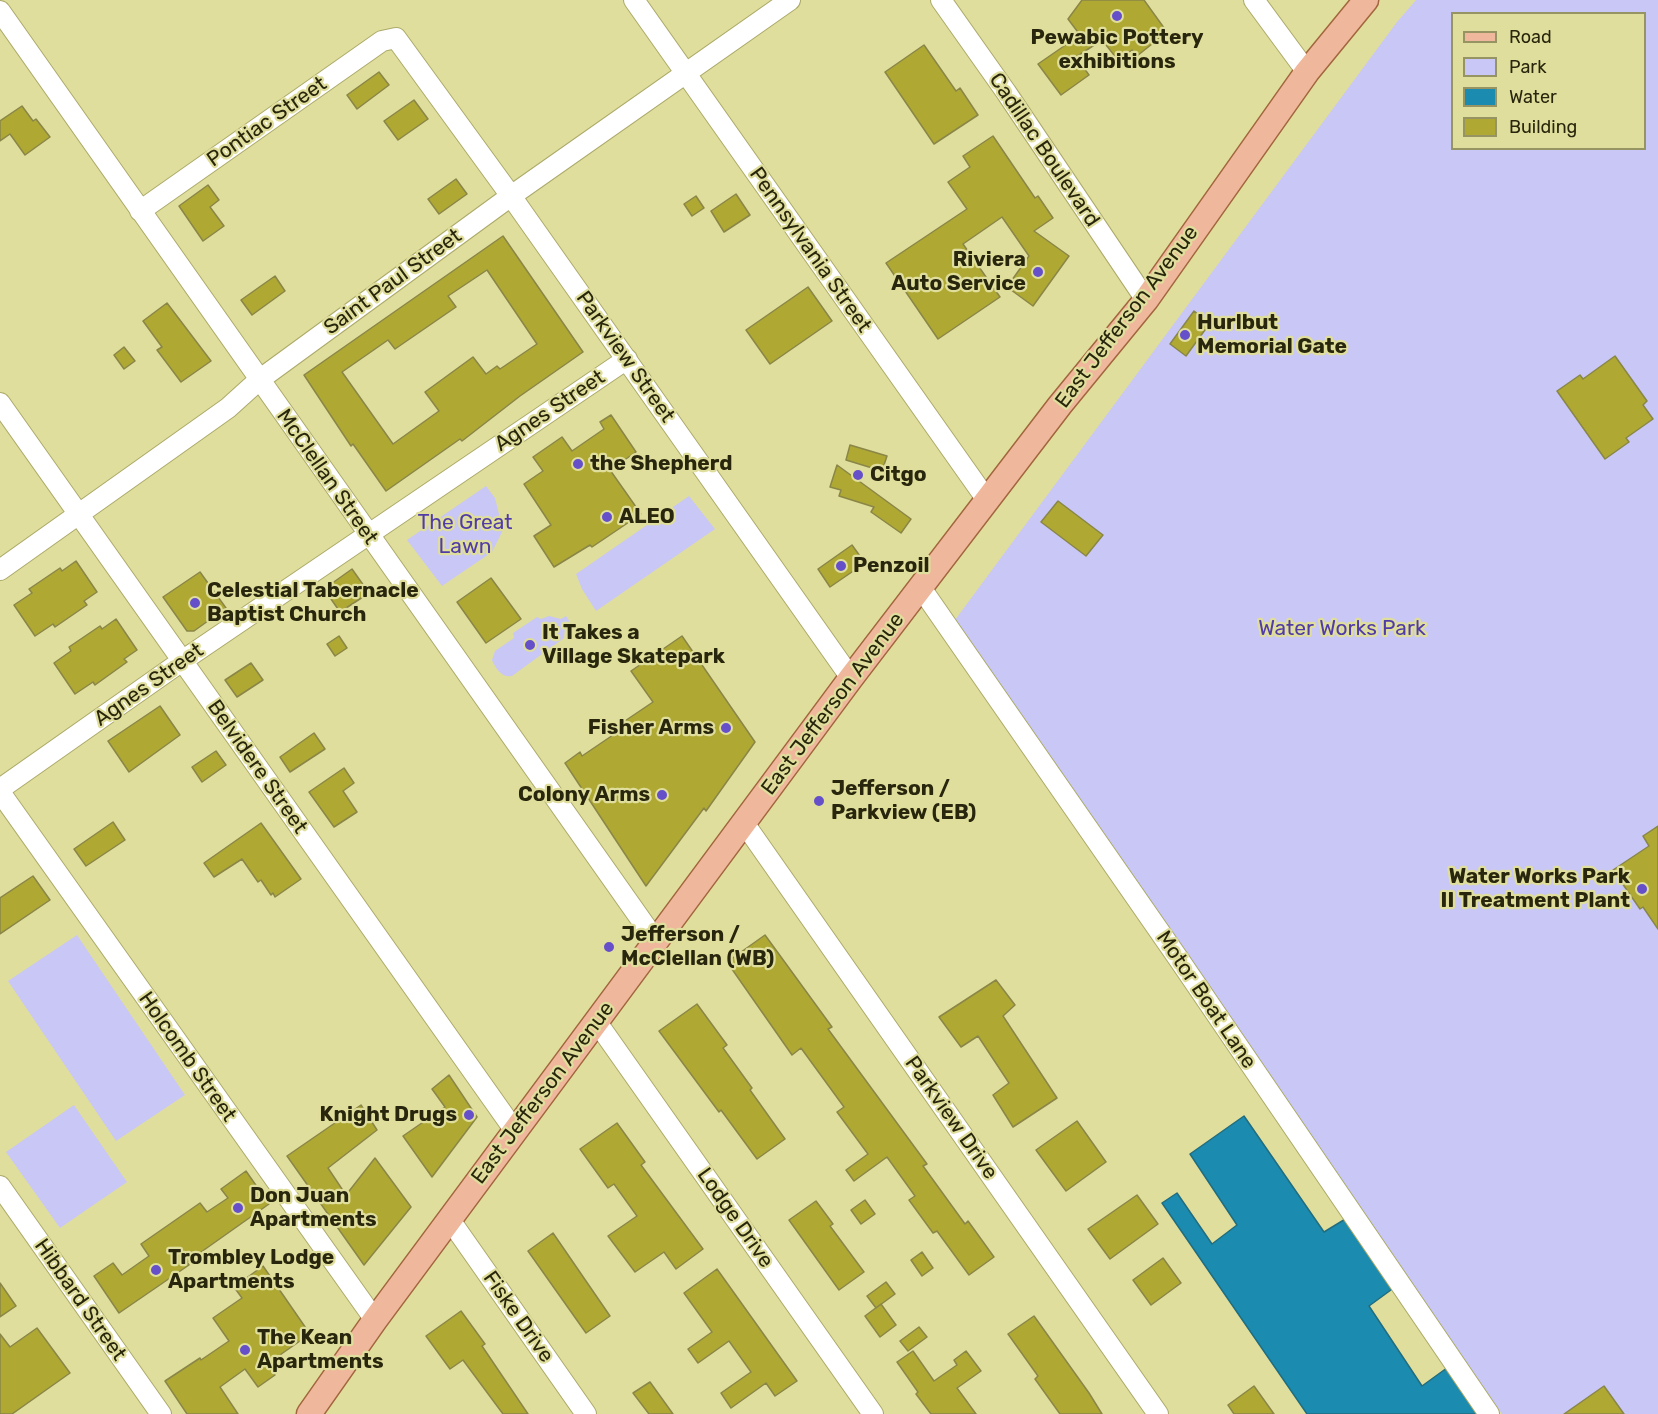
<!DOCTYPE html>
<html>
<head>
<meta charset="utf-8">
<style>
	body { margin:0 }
	#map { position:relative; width:1658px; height:1414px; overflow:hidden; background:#e0de9c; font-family:Rubik,sans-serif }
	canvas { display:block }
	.legend { position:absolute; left:1451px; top:12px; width:195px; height:138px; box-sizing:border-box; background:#e0de9c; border:2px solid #969462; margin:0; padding:8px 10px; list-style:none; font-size:18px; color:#28260c }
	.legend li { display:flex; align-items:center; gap:12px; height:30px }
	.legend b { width:30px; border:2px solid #969462 }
</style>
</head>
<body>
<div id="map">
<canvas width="1658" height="1414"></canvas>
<ul class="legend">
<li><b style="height:8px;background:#efb79b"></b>Road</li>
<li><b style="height:16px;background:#c8c7f6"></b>Park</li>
<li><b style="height:16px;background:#1c8bb0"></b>Water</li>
<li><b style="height:16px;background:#afa934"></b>Building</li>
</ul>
</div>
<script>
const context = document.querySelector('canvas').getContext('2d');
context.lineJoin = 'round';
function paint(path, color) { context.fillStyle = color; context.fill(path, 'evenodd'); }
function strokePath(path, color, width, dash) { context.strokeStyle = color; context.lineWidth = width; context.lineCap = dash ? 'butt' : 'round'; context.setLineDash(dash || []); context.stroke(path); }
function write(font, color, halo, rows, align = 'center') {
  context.font = font + ' Rubik,sans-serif'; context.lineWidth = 4.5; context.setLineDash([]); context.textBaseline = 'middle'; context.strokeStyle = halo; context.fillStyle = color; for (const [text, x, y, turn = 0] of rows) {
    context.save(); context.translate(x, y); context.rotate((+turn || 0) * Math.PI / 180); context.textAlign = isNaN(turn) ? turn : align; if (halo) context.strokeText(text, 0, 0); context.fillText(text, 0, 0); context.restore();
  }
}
paint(new Path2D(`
	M1416,0H1658V1414H1502L952,624L1397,22ZM1452,14H1644V148H1452Z
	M486,486L495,498L503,530L492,552L442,586L407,540Z
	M689,496L715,529L596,611L582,589L576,574Z
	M549,616L561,619L566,616L570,622L565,626L564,638L512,676C502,678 496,669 492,660L495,651L514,638L513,633L537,617L541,619Z
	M77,935L185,1095L116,1141L8,981Z
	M74,1105L127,1182L60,1228L6,1152Z`), '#c8c7f6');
const water = new Path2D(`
	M1244,1116L1324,1232L1347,1218L1395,1287L1369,1306L1422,1386L1451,1365L1485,1414H1307L1162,1203L1177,1193L1212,1244L1237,1225L1190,1154Z`);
paint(water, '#1c8bb0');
strokePath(water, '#206d7f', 1.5);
const building = new Path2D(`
	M1082,0H1144L1167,32L1137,56L1132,50L1118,60L1102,40L1076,57L1089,75L1061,95L1038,64L1080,35L1068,19Z
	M924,45L956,91L960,88L978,115L934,144L885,72Z
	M379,72L389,85L357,109L347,95Z
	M414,100L428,119L398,140L384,121Z
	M22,106L33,121L36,119L50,137L25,155L10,134L0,141V121Z
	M993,136L1035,198L1038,196L1053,218L1034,231L1069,256L1033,306L1007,287L1029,256L1002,217L963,244L1000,297L938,339L886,263L967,209L948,182L970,167L963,156Z
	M456,179L467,194L439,214L428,199Z
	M208,185L219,200L210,207L224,226L203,241L179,206Z
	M736,194L750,215L724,232L711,211Z
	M696,196L704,208L692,216L684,204Z
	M503,236L583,352L520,396L462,441L460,439L386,491L353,444L351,446L304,375ZM487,270L537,344L500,369L497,366L486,374L473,357L425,392L439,411L393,444L342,372L388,340L395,349L456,307L448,296Z
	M275,276L285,291L252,315L241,300Z
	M808,287L832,321L770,364L746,330Z
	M167,303L211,361L181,382L157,350L162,347L143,321Z
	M1194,311L1210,323L1186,356L1170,344Z
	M124,347L135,361L124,369L114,355Z
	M1615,356L1647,401L1643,405L1653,419L1626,438L1629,442L1605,459L1557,391L1580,375L1583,379Z
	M611,415L636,452L610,470L641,514L592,547L590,545L554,567L534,536L551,525L524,484L543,471L533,457L562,437L572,451L604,429L600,422Z
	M850,445L887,456L882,471L846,460Z
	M837,465L911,519L901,533L871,512L874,507L839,496L841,490L830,487Z
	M1058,501L1103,535L1086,556L1041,522Z
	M852,545L865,563L830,587L818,569Z
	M76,561L97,592L84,601L87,605L55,627L53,624L35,636L14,605L32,593L29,589L60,568L62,571Z
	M352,569L369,593L340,612L324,589Z
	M200,572L226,608L194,631H187L163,597Z
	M491,578L521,619L486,643L457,602Z
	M116,619L137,650L124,659L127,662L95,685L93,682L75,694L54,663L71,651L69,647L100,626L102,629Z
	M339,636L347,648L335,656L327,644Z
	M682,636L755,742L706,811L704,808L646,886L565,763L580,752L582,756L613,735L610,731L653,702L631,671Z
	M251,663L263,680L237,697L225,680Z
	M160,706L180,735L129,772L108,741Z
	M314,733L325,749L290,772L280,757Z
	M216,751L226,765L202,782L192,767Z
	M344,768L354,783L343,791L357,812L334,827L309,792Z
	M113,822L125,840L86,866L74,849Z
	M261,823L301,879L275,897L273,893L271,895L261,880L258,882L242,859L214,877L204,863Z
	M1658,826V929L1643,907L1640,909L1613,870L1649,846L1643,836Z
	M33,876L50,900L0,934V898Z
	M765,935L832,1027L828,1029L927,1164L923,1166L965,1224L968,1221L994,1257L969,1275L937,1231L933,1233L909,1200L915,1196L887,1157L854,1181L846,1170L868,1154L837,1112L844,1107L801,1048L792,1055L727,962Z
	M996,980L1015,1005L1003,1016L1057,1098L1013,1127L993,1095L1009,1083L978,1036L961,1047L939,1017Z
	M697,1004L727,1045L723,1048L752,1088L750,1090L785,1139L757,1159L721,1110L719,1112L659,1031Z
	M449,1075L477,1117L432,1177L403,1136L445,1107L432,1089Z
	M361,1105L377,1130L328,1168L346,1195L375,1158L411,1207L364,1265L287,1156Z
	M1077,1121L1106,1162L1066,1191L1036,1150Z
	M617,1123L645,1162L641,1165L703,1249L676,1269L664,1252L635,1272L608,1236L637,1216L614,1184L608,1188L580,1149Z
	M246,1171L269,1204L187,1262L189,1265L119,1313L94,1276L113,1263L122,1275L149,1256L141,1244L200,1203L207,1212L228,1198L221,1189Z
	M1137,1195L1158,1224L1110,1259L1088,1229Z
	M865,1200L875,1214L861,1224L851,1210Z
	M816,1201L833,1224L830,1226L864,1272L839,1290L789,1220Z
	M553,1233L610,1316L586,1333L528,1251Z
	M922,1252L933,1268L922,1276L911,1260Z
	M1163,1258L1181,1283L1151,1305L1133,1280Z
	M263,1266L310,1334L267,1364L275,1375L258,1387L245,1369L220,1387L238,1414H187L165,1381L200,1358L201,1360L229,1341L213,1318L242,1298L234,1287Z
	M717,1269L797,1381L775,1396L766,1383L731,1408L721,1393L751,1372L729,1341L698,1363L688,1349L712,1332L684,1293Z
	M886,1282L895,1294L876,1308L867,1296Z
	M0,1283L16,1306L0,1317Z
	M881,1304L896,1325L880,1337L865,1316Z
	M461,1311L485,1344L482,1346L528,1414H503L463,1360L450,1369L426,1336Z
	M1034,1316L1089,1393L1102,1414H1060L1035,1379L1038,1376L1008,1334Z
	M919,1327L927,1337L908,1351L900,1341Z
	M37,1328L70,1373L12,1414H0V1334L10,1347Z
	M913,1351L934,1381L957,1365L954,1360L966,1351L981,1371L957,1388L976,1414H931L916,1394L918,1392L897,1362Z
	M650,1382L673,1414H649L633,1393Z
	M1254,1386L1274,1414H1234L1228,1405Z
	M1604,1386L1624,1414H1564Z`);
paint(building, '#afa934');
strokePath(building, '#898647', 1.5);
const minor = new Path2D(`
	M634,0L987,500
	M941,0L1006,92L1146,300
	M1254,0L1307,72
	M0,11L656,941
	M140,211L382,41L396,38L511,196L851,678
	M0,403L515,1131
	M0,570L228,408L259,380L511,196L790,0
	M921,588L1180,961L1489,1414
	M0,789L182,661L627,359
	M0,792L375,1320
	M744,823L1158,1414
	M596,1021L873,1414
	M0,1186L161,1414
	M450,1220L586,1414`);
const major = new Path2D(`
	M309,1414L375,1320L851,678L1060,405L1146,300L1307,72L1366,0`);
strokePath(minor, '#acaa6a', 22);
strokePath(major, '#a2653d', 27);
strokePath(minor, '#fff', 20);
strokePath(major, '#efb79b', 24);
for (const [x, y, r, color] of [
	[1117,16,6,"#6550c9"],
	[1038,272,6,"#6550c9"],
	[1185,335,6,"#6550c9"],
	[578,464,6,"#6550c9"],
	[858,475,6,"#6550c9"],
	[607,517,6,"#6550c9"],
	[841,566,6,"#6550c9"],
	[195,603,6,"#6550c9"],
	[530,645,6,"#6550c9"],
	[726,728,6,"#6550c9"],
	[662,795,6,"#6550c9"],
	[819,801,6,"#6550c9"],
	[1642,889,6,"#6550c9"],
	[609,947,6,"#6550c9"],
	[469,1115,6,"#6550c9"],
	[238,1208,6,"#6550c9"],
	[156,1270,6,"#6550c9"],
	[245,1350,6,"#6550c9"]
]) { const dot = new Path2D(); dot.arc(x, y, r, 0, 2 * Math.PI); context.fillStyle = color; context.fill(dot); strokePath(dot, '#e0de9c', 2); }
write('bold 21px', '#28260c', '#e0de9c', [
	["Pewabic Pottery",1117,38,"center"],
	["exhibitions",1117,62,"center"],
	["Riviera",1026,260,"right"],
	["Auto Service",1026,284,"right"],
	["Hurlbut",1197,323],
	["Memorial Gate",1197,347],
	["the Shepherd",590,464],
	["Citgo",870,475],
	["ALEO",619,517],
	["Penzoil",853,566],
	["Celestial Tabernacle",207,591],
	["Baptist Church",207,615],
	["It Takes a",542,633],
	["Village Skatepark",542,657],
	["Fisher Arms",714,728,"right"],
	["Jefferson /",831,789],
	["Parkview (EB)",831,813],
	["Colony Arms",650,795,"right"],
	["Water Works Park",1630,877,"right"],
	["II Treatment Plant",1630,901,"right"],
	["Jefferson /",621,935],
	["McClellan (WB)",621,959],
	["Knight Drugs",457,1115,"right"],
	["Don Juan",250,1196],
	["Apartments",250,1220],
	["Trombley Lodge",168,1258],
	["Apartments",168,1282],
	["The Kean",257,1338],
	["Apartments",257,1362]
], 'left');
write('21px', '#28260c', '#e0de9c', [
	["Pontiac Street",267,122,-35],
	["Cadillac Boulevard",1044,150,56],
	["Pennsylvania Street",810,250,55],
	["Saint Paul Street",393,282,-36],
	["East Jefferson Avenue",1127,317,-53],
	["Parkview Street",625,357,55],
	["Agnes Street",550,411,-34],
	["McClellan Street",327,477,55],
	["Agnes Street",149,685,-35],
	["East Jefferson Avenue",833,704,-53],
	["Belvidere Street",257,767,55],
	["Motor Boat Lane",1206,1000,56],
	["Holcomb Street",187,1057,55],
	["East Jefferson Avenue",543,1093,-53],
	["Parkview Drive",951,1118,55],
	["Lodge Drive",735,1218,55],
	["Hibbard Street",80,1300,55],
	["Fiske Drive",518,1317,55]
]);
write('21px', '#503ca7', '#e0de9c', [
	["The Great",465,523],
	["Lawn",465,547],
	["Water Works Park",1342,629]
]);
</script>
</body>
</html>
